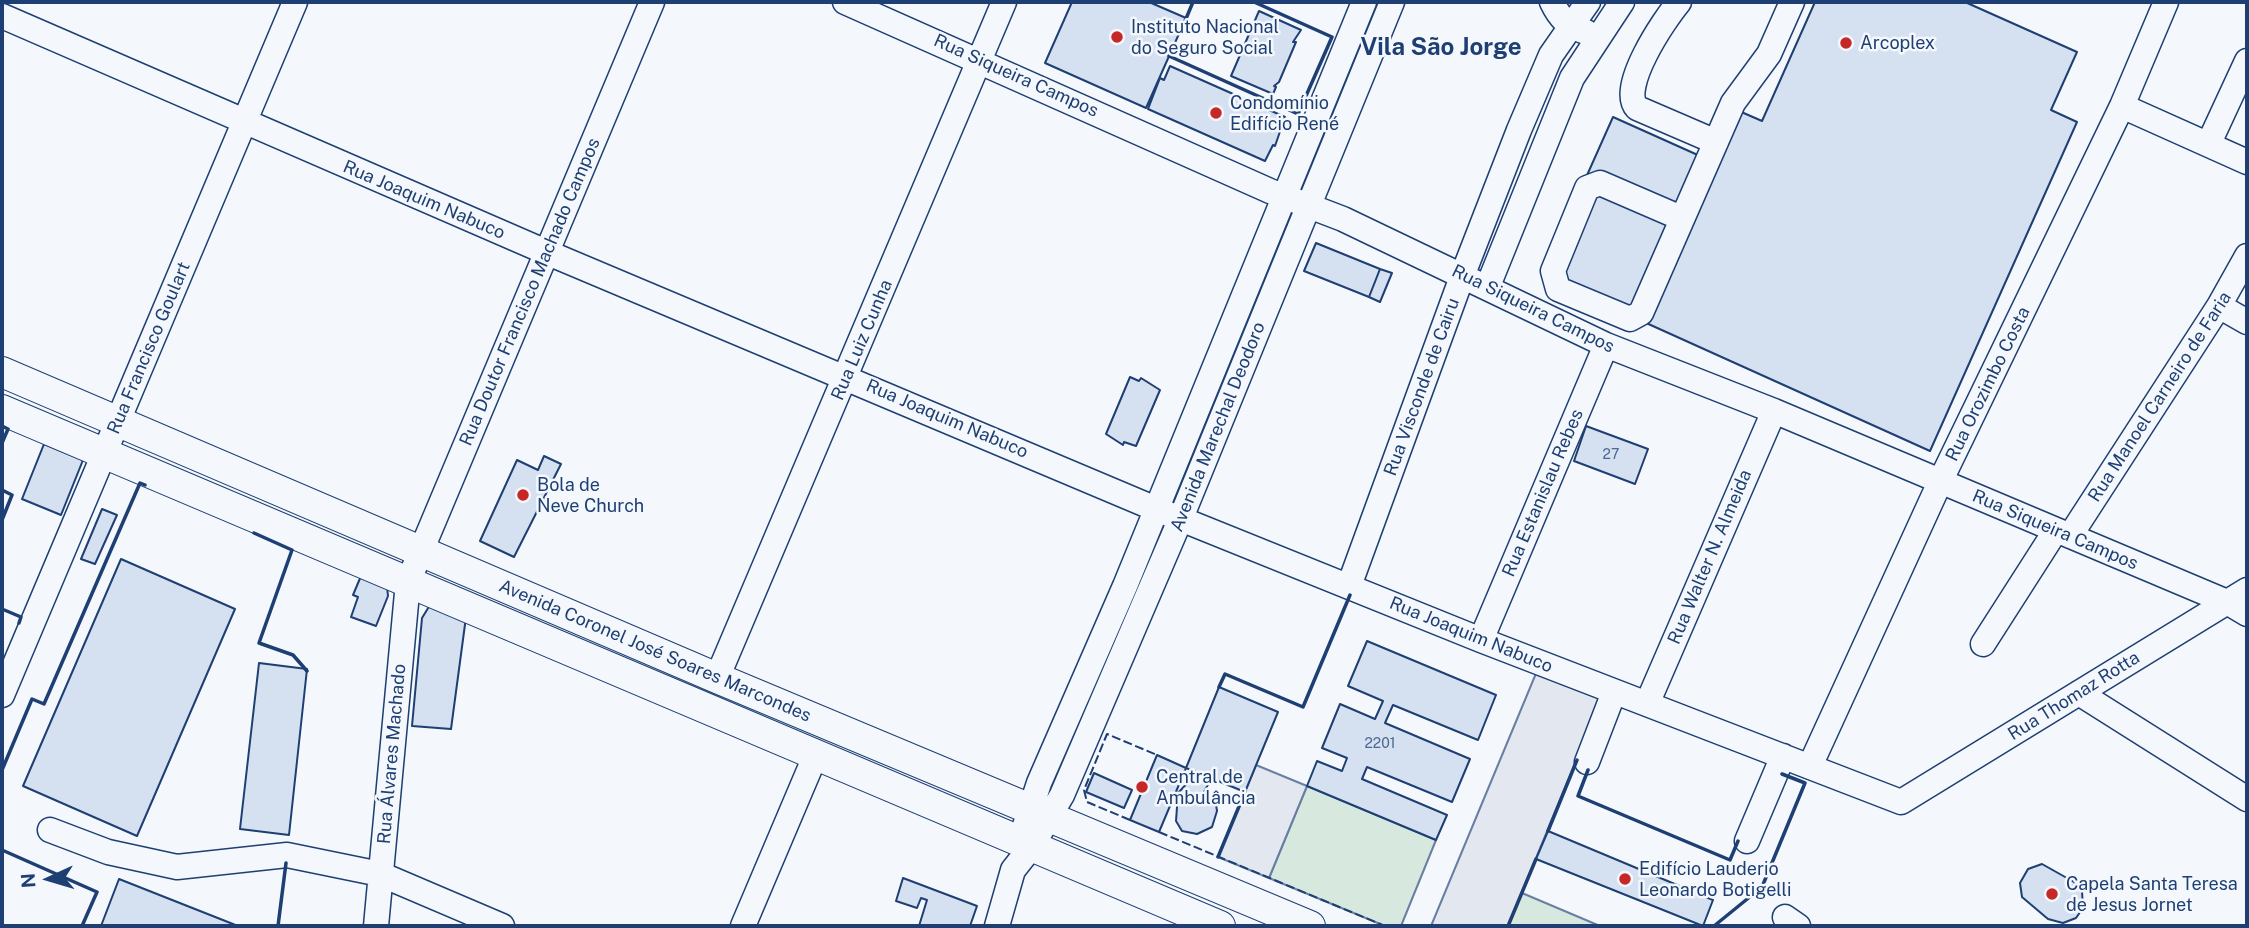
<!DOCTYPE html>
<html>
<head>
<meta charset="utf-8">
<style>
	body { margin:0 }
	#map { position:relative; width:2249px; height:928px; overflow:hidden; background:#f4f7fb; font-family:"Public Sans",sans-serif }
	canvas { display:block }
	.frame { position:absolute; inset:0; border:4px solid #1d3f73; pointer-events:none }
	.north { position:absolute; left:14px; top:844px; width:70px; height:70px; -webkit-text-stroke:5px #f4f7fb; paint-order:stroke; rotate:266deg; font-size:19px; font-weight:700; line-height:28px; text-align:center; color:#1d3f73 }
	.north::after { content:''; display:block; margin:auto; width:24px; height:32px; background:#1d3f73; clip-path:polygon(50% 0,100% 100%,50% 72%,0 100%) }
</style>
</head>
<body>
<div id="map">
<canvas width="2249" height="928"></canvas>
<div class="frame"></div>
<div class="north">N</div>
</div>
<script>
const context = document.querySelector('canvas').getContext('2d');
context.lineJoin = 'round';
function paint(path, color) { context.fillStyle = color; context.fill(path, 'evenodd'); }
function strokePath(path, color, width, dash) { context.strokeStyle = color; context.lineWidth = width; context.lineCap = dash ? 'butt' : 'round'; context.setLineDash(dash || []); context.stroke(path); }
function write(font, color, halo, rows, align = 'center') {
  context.font = font + ' "Public Sans",sans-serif'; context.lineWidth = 5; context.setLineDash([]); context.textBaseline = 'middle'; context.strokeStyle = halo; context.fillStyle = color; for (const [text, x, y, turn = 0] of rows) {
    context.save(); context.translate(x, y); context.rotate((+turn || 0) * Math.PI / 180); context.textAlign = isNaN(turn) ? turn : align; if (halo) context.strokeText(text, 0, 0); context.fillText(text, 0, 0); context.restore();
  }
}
const green = new Path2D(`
	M1307,786L1436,840L1401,926H1385L1269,878Z
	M1522,893L1600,926H1508Z`);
paint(green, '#d7e8df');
strokePath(green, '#687fa3', 2);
const parking = new Path2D(`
	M1537,671L1602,698L1508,926H1431Z
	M1256,765L1307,786L1269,878L1218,857Z`);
paint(parking, '#e3e8f0');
strokePath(parking, '#687fa3', 2);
const building = new Path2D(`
	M1072,2H1149L1186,18L1146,108L1045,63Z
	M1815,2H1965L2077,52L2051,110L2077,122L1930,451L1542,276L1613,117L1700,156L1723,104L1762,121Z
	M1259,11L1301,30L1293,42H1296L1279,82L1274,86L1276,87L1273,94L1231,76Z
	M1170,66L1285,117L1275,146L1273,145L1265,161L1148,109L1160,78L1164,80Z
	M1316,243L1380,269L1369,297L1304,271Z
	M1380,269L1392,273L1380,302L1369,297Z
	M1130,377L1139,381L1141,378L1160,390L1136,446L1124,442L1123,445L1106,434Z
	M1586,426L1648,449L1635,484L1574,461Z
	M44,444L83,460L61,515L22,499Z
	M544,456L561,464L514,557L480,541L517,460L538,470Z
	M102,509L117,515L95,564L81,559Z
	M121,559L235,609L137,836L23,786Z
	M361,576L387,587L388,596L376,626L351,617L358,597L353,595Z
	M433,600L466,617L451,729L412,726L422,618Z
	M1367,641L1496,695L1478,740L1393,705L1385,723L1470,759L1452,802L1367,767L1362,779L1447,815L1436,840L1307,786L1317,761L1342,771L1347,758L1322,748L1340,704L1375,719L1383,701L1348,686Z
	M259,663L307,669L289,835L240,829Z
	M1219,687L1278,712L1245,792L1186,768Z
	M1157,755L1186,768L1159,832L1130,820Z
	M1094,773L1132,790L1124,808L1086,792Z
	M1192,778L1210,781L1204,792L1215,798L1217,811L1212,827L1197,834L1182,831L1176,821L1178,793Z
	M1548,831L1713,900L1703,926L1536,859Z
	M2042,864L2074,882L2082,891L2083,908L2076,918L2063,923L2048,919L2022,897L2020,883L2028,869Z
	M903,878L977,906L970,926H919L927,900L921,898L917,908L896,901Z
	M119,879L238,926H101Z`);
paint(building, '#d5e0f0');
strokePath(building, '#1d3f73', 2);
const minor = new Path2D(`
	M845,2L1270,191L1343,219L1606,345L1774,411L2227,602L2247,614
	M1552,2C1560,19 1568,26 1586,32
	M1679,2C1664,20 1618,88 1637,108L1716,142
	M2,16L546,252L1156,509L1481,640L1901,802L2247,590
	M2122,106L2247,162
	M2209,143L2247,61
	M1681,218L1600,183L1587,188L1553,271L1558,289L1630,319L1641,313L1733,103L1769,54L1792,2
	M1488,286L1572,78L1622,2
	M2219,306L2247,322
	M2070,536L2219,306L2247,256
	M1349,586L1463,274L1519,130L1551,55L1588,2
	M1481,640L1606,345
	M1983,644L2056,530
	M717,678L1004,2
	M2079,693L2247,799
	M2,695L295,2
	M1647,704L1774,411
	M1587,762L1614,692
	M1810,766L1940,482L2122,106L2166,2
	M50,830L108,852L177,867L287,855L380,874L502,926
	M1020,841L1039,783L1125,586L1364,2
	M1747,841L1783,756
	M1785,917L1798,926
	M376,926L408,582L652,2
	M743,926L816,754
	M997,926L1013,870L1032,846L1062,795L1181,518L1392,2`);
const major = new Path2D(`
	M2,372L717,678L1310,926
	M2,410L1220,926`);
strokePath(minor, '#1d3f73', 27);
strokePath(major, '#1d3f73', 32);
strokePath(minor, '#f4f7fb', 24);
strokePath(major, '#f4f7fb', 30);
strokePath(new Path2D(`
	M1130,820L1087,802L1084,790L1107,734L1157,755
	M1159,832L1385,926`), '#1d3f73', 2, [9, 3.5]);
strokePath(new Path2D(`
	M1185,21L1193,2
	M1170,53L1169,56L1298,114L1332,37L1254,2
	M2,426L8,429L2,443
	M2,490L12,495L2,520
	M254,533L292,550L259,643L293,655L307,671
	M2,609L21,617L19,623
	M1219,687L1225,674L1303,707L1350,595
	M2,770L32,699L44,704L140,483L145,485
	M1588,770L1578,796L1730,860L1738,841
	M1548,831L1577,760
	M2,850L97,892L82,926
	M1218,857L1245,792
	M278,926L286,863
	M1508,926L1536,859
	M1714,926L1762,887L1805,783L1782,774`), '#1d3f73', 3.5);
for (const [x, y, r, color] of [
	[1117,37,7,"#c62828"],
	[1846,43,7,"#c62828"],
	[1216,113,7,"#c62828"],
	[523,495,7,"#c62828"],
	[1142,787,7,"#c62828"],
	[1625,879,7,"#c62828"],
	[2052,894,7,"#c62828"]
]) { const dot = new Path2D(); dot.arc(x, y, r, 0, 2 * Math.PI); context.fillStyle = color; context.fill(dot); strokePath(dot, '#f4f7fb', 2.5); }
write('14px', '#4b6792', null, [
	["27",1611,455],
	["2201",1380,744]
]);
write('18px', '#1d3f73', '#f4f7fb', [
	["Instituto Nacional",1131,27],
	["do Seguro Social",1131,48],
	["Arcoplex",1860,43],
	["Condomínio",1230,103],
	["Edifício René",1230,124],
	["Bola de",537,485],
	["Neve Church",537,506],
	["Central de",1156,777],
	["Ambulância",1156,798],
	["Edifício Lauderio",1639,869],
	["Leonardo Botigelli",1639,890],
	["Capela Santa Teresa",2066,884],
	["de Jesus Jornet",2066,905]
], 'left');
write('18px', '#1d3f73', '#f4f7fb', [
	["Rua Siqueira Campos",1016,76,24],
	["Rua Joaquim Nabuco",424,200,23],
	["Rua Doutor Francisco Machado Campos",530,292,-67],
	["Rua Siqueira Campos",1533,309,26],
	["Rua Luiz Cunha",862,340,-67],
	["Rua Francisco Goulart",149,348,-67],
	["Rua Orozimbo Costa",1988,384,-64],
	["Rua Visconde de Cairu",1422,387,-70],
	["Rua Manoel Carneiro de Faria",2160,397,-57],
	["Rua Joaquim Nabuco",947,419,23],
	["Avenida Marechal Deodoro",1218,427,-68],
	["Rua Estanislau Rebes",1543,493,-67],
	["Rua Siqueira Campos",2055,530,23],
	["Rua Walter N. Almeida",1710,557,-67],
	["Rua Joaquim Nabuco",1471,635,22],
	["Avenida Coronel José Soares Marcondes",655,651,23],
	["Rua Thomaz Rotta",2074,696,-32],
	["Rua Álvares Machado",392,754,-85]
]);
write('bold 24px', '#1d3f73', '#f4f7fb', [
	["Vila São Jorge",1441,48]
]);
</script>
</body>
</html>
